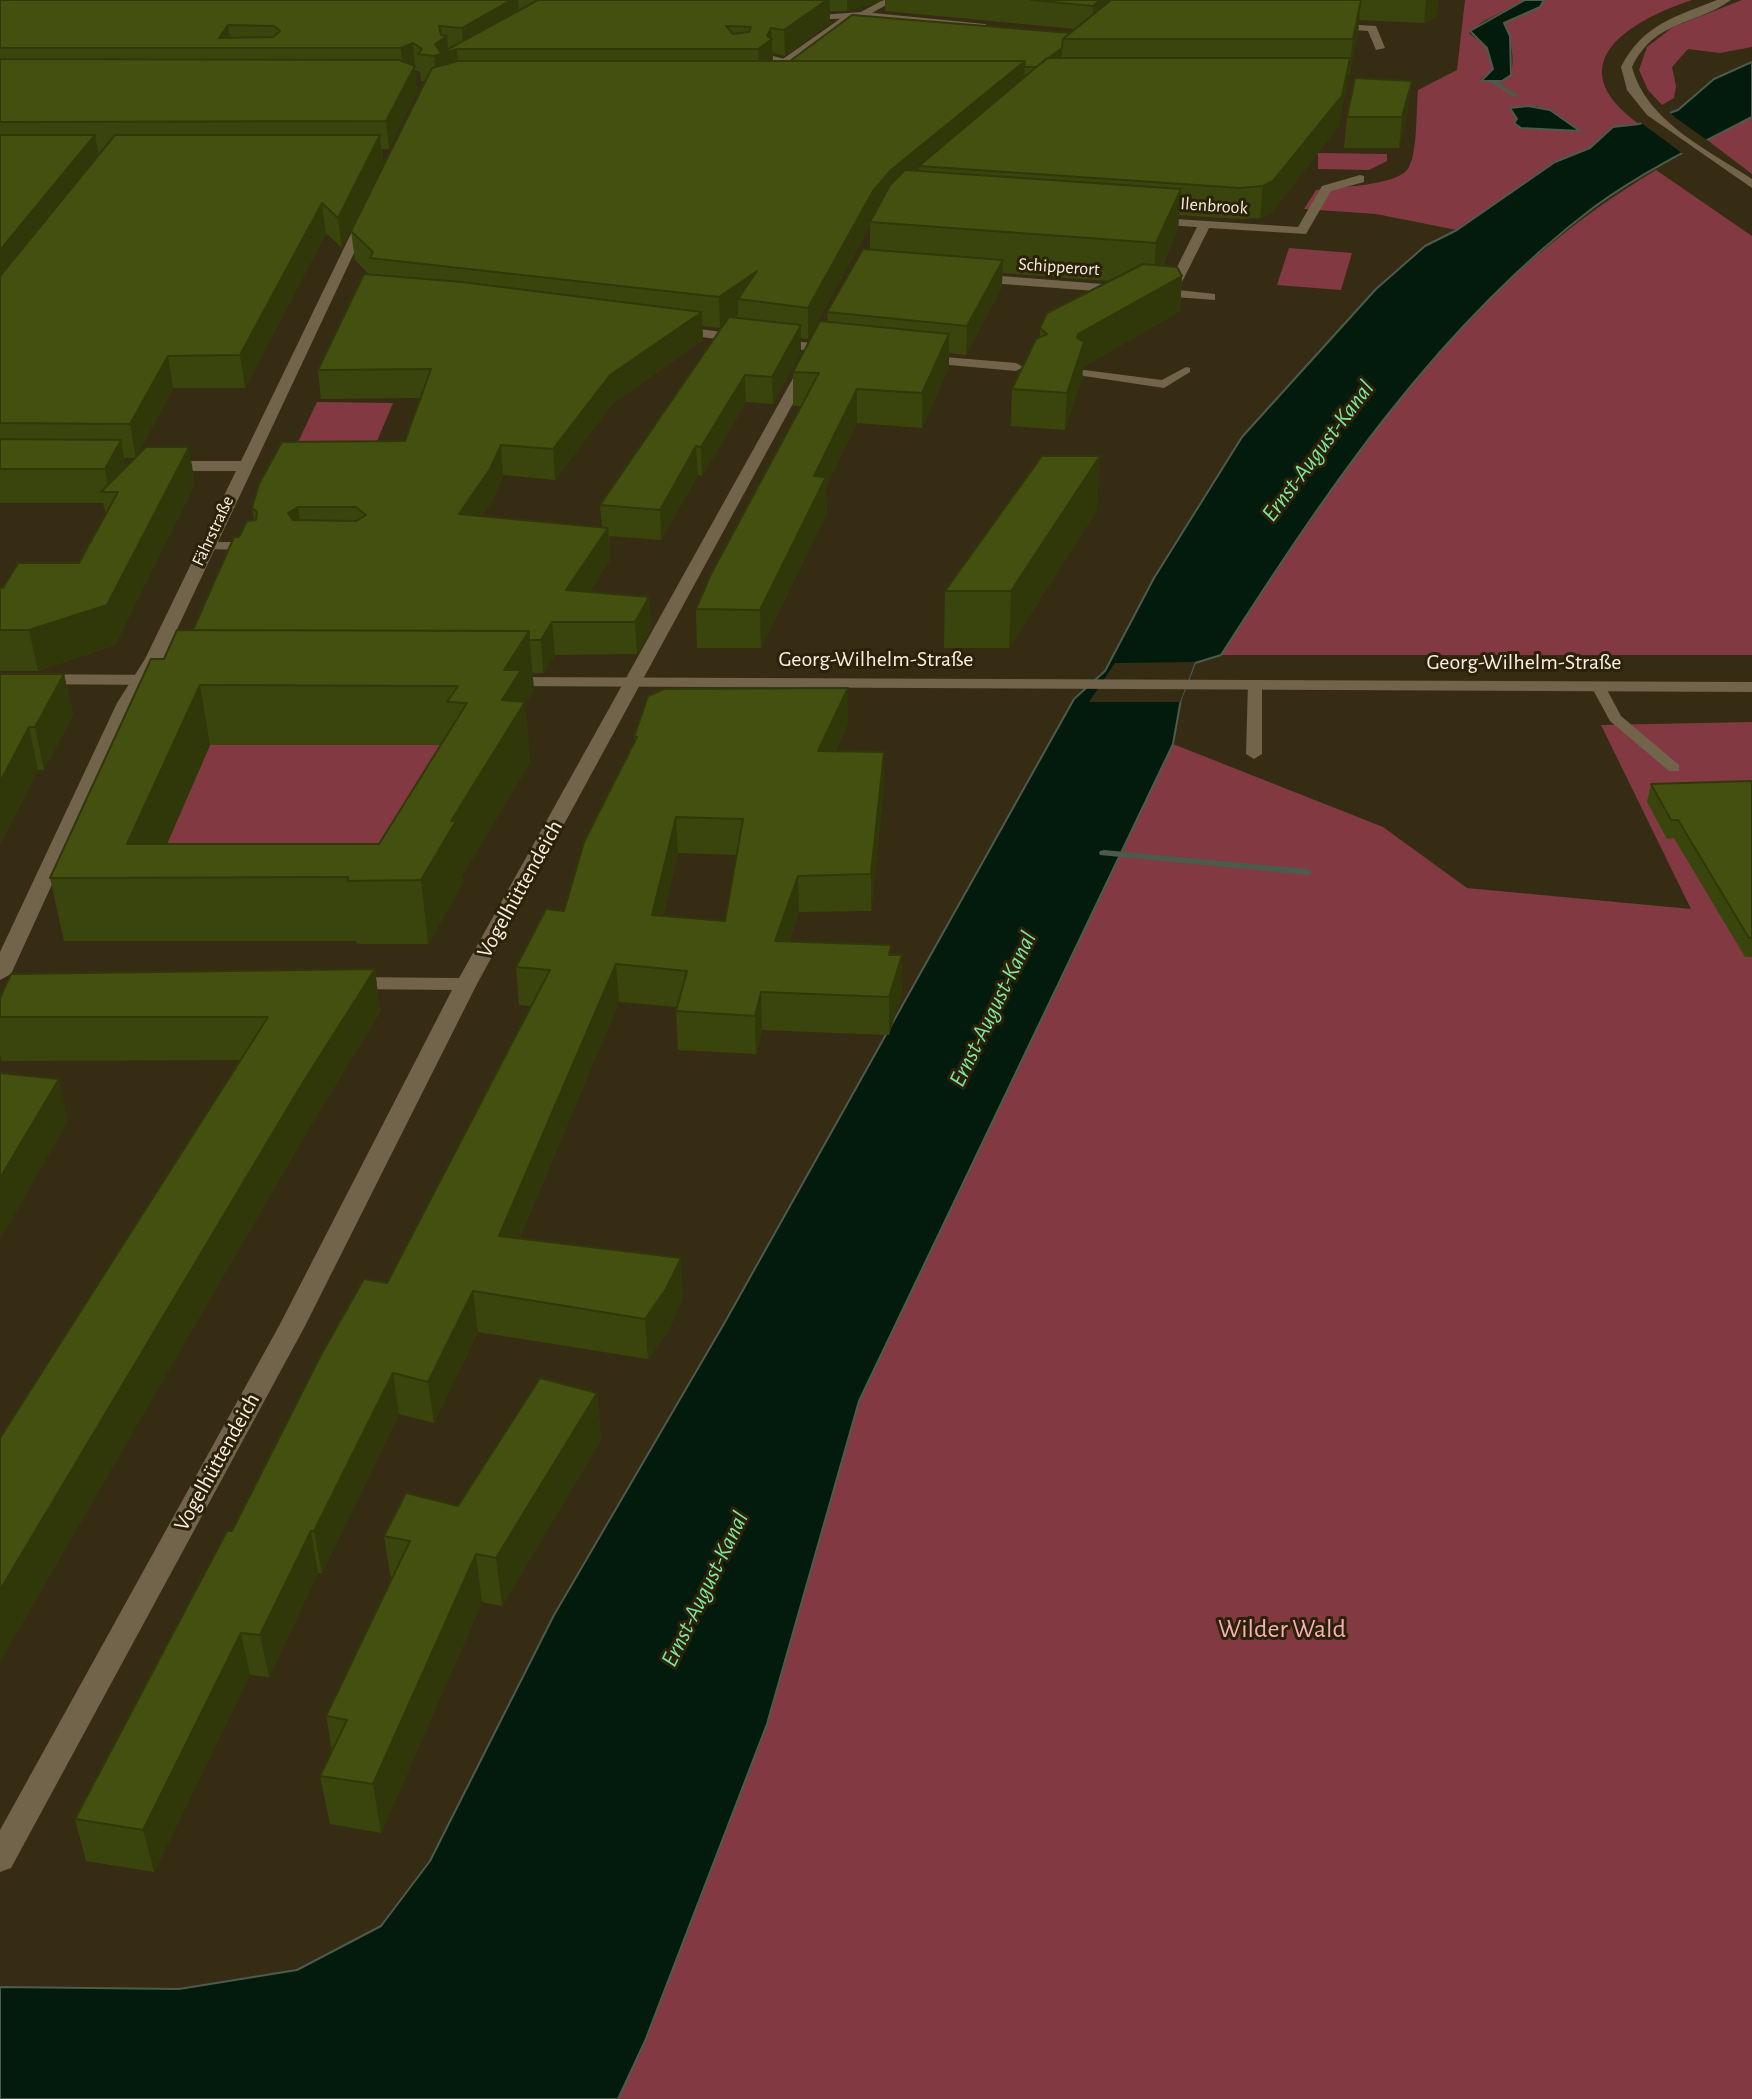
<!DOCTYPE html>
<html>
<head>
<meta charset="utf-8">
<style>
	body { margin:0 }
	canvas { display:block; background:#362b13 }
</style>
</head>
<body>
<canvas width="1752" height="2099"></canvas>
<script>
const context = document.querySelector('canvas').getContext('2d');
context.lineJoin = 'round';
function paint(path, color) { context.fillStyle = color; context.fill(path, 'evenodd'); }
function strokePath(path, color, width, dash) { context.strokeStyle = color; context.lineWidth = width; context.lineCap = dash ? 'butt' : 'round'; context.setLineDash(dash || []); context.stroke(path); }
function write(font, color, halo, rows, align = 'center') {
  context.font = font + ' "Alegreya Sans",sans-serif'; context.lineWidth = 6; context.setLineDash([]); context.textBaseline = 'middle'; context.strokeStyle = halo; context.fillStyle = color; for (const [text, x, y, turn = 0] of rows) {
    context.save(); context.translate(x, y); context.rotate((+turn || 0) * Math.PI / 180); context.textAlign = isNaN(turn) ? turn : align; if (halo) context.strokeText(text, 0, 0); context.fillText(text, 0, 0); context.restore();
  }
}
paint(new Path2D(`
	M1465,0H1525L1482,22L1469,33L1487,48L1493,69L1480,80L1507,79C1519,63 1509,38 1504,23L1540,7L1544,0H1692C1628,21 1557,65 1639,124L1612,127L1590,148L1555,162L1457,230L1376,214L1304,209L1316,190C1336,187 1394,186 1407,170C1418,157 1416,108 1418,90L1457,70ZM1537,106L1570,125L1514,123L1517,119L1511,108Z
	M1742,0H1752V47L1720,53L1688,49L1672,67L1676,86L1674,98L1662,105L1648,90L1639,70L1647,47L1673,27Z
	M1752,117V174L1707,140Z
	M1318,153L1387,154V161L1369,170L1318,169Z
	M1656,170L1752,236V655H1221C1342,468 1459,287 1656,170Z
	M1289,248L1352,253L1341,290L1277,285Z
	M317,402L393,403L369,460L290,459Z
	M1752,722V2099H618L645,2041L767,1724L859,1401L1173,744L1383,827L1467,888L1691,909L1601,725Z
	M210,745H464L388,906L138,910Z`), '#823941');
const water = new Path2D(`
	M1525,0H1544L1540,7L1504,23L1510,36L1511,75L1502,81H1481L1493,69L1487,48L1470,31Z
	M1752,62V117C1699,144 1642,172 1594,207C1436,327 1327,490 1221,655L1195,663L1181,699L1173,744L859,1401L767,1724L645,2041L618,2099H0V1987L179,1989L297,1970L381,1926L430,1861L554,1615L725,1322L1074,699L1105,671L1154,578L1242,437L1376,289L1425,246L1457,230L1555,162L1590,148L1613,127L1639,124L1678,110L1714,79Z
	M1528,106L1550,110L1580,131L1521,128L1514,123L1517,119L1510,108Z`);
paint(water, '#031b0c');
strokePath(water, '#4c5b4c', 2);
paint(new Path2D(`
	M1667,110L1676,118L1711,143L1686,156L1637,120Z
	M1195,662L1180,702H1089L1115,663Z`), '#362b13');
paint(new Path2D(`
	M1494,80L1496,81L1519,96L1514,97L1492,83Z
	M1104,850L1308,869L1313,872L1308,875L1100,855L1099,853L1100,851Z`), '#4c5b4c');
paint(new Path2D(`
	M773,56L792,61L788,64L770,61Z
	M1186,367L1190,368V372L1164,388L1084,376L1078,373L1084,370L1162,380Z
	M206,542H254L261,546L254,550L201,549V543Z
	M1255,680L1262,684V754L1254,759L1246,754L1248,684Z
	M1598,682L1605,686L1621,716L1679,765V771H1669L1610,721L1591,686Z`), '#71644b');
paint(new Path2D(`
	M863,12L985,24L990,27L985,30L859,17Z
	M847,14L851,19L768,79H760V75Z`), '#71644b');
paint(new Path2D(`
	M883,0H895L863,18L799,20L794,17L861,12Z
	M1328,23L1376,26L1385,48L1376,50L1368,31L1324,28Z
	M1360,175L1364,176V182L1331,191L1306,234L1209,228L1178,290L1215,294V300L976,282L969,278L976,274L1166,289L1197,227L1149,224L1145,223V217L1298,227L1322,186Z
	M364,215L370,219L163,659L135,703L11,974L0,980V952L117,703L145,659L236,471H162L154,466L162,461H241L358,219Z
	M675,326L835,346L842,350L835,354L670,333V327Z
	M921,355L1016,363L1023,367L1016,371L916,362V356Z
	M802,362L814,365L477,984L305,1326L11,1868L0,1872V1830L279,1326L452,990L348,989L337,983L348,977L459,978Z`), '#71644b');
paint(new Path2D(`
	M0,674L171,675L180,680L171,685L0,684Z
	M505,677L1752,682V692L499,686L496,682Z`), '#71644b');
paint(new Path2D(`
	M1717,0H1731C1694,26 1655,20 1632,67C1646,121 1708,150 1752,179V188L1647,115L1627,90L1621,67C1643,24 1675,17 1717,0Z`), '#71644b');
paint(new Path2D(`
	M0,0H884L847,11H830V23L785,56L773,53V61H790L1070,33L1075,29L885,11V0H1438L1436,17L1424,23L1359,20L1358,33L1349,75H1348L1339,126L1271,213L1260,218L1238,219L1179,215L1178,229L1162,266L1182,276L1180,311L1083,367L1082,378L1065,430L1011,426L1012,389L1040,337V328L1109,281L1002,273V287L966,355L949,353V367L922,428L857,423L826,487L827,513L761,648H697L696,609L801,406H793V372L828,322L827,312L870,249V226L808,339L801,338V352L773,404L746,402L702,476L698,475L661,540L609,536L610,560L589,592L649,597L651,629L637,654L555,655L543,673H532L534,689L525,704L530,762L462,876L463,883L428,944H357L356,941H64L50,878L164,659L193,630L239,537L254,520L252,508L405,441L421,398L321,399L318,370L370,275L355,260L351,231L425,81H421L420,72L415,70L417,92L389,149H382L383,163L342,248L326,233L245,388H173L137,456L195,484L115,645L38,671H0V588L79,563L106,515L103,503H0ZM702,326L720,328L722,327L600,505L602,527L482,516L493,499L503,475L555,480L612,404L703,340ZM124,458H135L126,467ZM210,745H440L379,844H167Z
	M1408,111L1399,148H1344L1347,117Z
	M1100,456L1097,510L1009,648H944L945,591Z
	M0,674H64L73,715L44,770H38L0,844Z
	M848,723L835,752H884V787L871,911L799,912L789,942L891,955H902V993L889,1035L762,1030L756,1054L678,1050L676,1011L677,1007L619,1002L519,1239L683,1298L669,1330L648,1359L478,1332L434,1423L399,1414L322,1573H318L269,1677L250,1675L154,1872L86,1861L75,1819L232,1531L387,1283L532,1006L519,1005L516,967L564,911L634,743V737ZM678,853L737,855L725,921L663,916Z
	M1752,783V957H1745L1674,838L1667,839L1647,802L1651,784Z
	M375,969L380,1012L309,1128L0,1661V1438L240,1060L2,1061L0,1054V998Z
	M597,1393L601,1440L502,1606L482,1602L381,1833L330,1824L320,1776L332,1751L326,1716L391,1580L384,1536L458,1506Z`), '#3a450d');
paint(new Path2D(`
	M511,0H518L520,21L463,49L462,28Z
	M827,0H830V23L785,56L784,30Z
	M847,0H884L847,11Z
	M1100,0H1129L1092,31L1093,6Z
	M1361,0L1358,33L1349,75L1353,39Z
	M1426,0H1438L1436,17L1424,23Z
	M228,25L232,48L219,38Z
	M771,28L773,65L759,75L758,49Z
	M447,36L448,51L457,49L459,75L437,82L434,56L435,44Z
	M413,43L417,92L389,149L386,121L403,74L401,48Z
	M1062,48V56L1039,75V67Z
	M1350,58L1347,87L1339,126L1271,213L1260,218L1263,186Z
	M1025,61L1024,87L919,166V175L870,222V226L808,339V308L873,191L891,170Z
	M1412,81L1408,111L1399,148L1402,117Z
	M95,135L100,163L0,288V250Z
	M380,135L383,163L342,248L338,218Z
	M1181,189L1178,229L1153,285L1156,243Z
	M322,203L326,233L245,388L240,355Z
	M1003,260L1002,287L966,355L967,326Z
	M757,271L738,299V315L720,328L719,297Z
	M1182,276L1180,311L1083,367L1082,378L1065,430L1067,393L1078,334Z
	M702,312L703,340L612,404L555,480L553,449L610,375Z
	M801,325V352L773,404L772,377Z
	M949,334V367L922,428V393Z
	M168,356L173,388L136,458L130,424Z
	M745,375L746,402L702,476L701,447Z
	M857,389V423L826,487L827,513L761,648L760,610L814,476Z
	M121,440L127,474L109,492L105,469Z
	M501,445L503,475L493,499L462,546L459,514Z
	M696,446L698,475L661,540L660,510Z
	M189,447L195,484L115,645L38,671L29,630Z
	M1100,456L1097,510L1009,648L1011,591Z
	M298,507L302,538L288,513Z
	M608,528L610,560L569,622L566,590Z
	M649,597L651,629L637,654L635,622Z
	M552,622L555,655L543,673L541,640Z
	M529,631L534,689L525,704L530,762L462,876L463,883L428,944L421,880L451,821L502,700L504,670Z
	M64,674L73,715L44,770L35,727Z
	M200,685L210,745L152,878L127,844Z
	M848,688V723L818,787V751Z
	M29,727L38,770L0,844V782Z
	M884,752V787L871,911V874Z
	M676,817L678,853L654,952L652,915Z
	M798,876L799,912L776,979L775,941Z
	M902,955V993L889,1035V997Z
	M616,964L619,1002L503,1276L499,1236Z
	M375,969L380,1012L309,1128L0,1661V1590L302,1084Z
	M761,992L762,1030L756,1054L755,1016Z
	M59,1079L68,1121L0,1240V1178Z
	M681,1258L683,1298L669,1330L648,1359L645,1319Z
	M473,1291L478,1332L434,1423L428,1382Z
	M393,1373L399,1414L322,1573L314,1531Z
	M597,1393L601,1440L502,1606L496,1558Z
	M311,1531L318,1573L269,1677L260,1635Z
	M476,1554L482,1602L381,1833L373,1784Z
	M241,1633L250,1675L154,1872L143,1830Z`), '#30380a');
const building = new Path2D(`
	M0,0H511L462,28L439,26L441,35L447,36L435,44L441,53L538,0H827L784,30L771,28L767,36L772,39L758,49H457L434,56L418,54L422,49L413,43L401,48H0ZM228,25L274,26L280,31L273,37L219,38ZM726,26L751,27L749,32L733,34Z
	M1031,0H1100L1093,6Z
	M1111,0H1361L1353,39H1063Z
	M852,15L1070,33L1063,39L1062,48L1036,67H1024L1025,61H790Z
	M1047,58H1350L1342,96L1273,181L1263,186L1240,188L919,166Z
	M0,59L399,60L415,66L386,121L0,122Z
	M458,61H1025L891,170L873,191L808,308L738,299L757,271L719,297L370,258L373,252L351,231L432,68Z
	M1355,78L1412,81L1402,117H1347Z
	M0,135H95L0,250Z
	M115,135H380L338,218L322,203L240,355L168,356L130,424L0,423V276Z
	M905,170L1181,189L1156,243L870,222L890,185Z
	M863,249L1003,260L967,326L827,312Z
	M1143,264L1177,267L1182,276L1078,334L1077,338L1084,342L1067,393L1012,389L1036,339L1047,334L1040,328L1047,313Z
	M364,274L462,282L702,312L610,375L553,449L501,445L490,469L459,514L608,528L566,590L649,597L635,622H552L541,640H529V631L193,630L234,537H239L247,521L256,520L257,512L252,508L259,484L282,442L405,441L431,369L318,370ZM298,507H356L366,515L356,521L293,520L288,513Z
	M729,317L801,325L772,377L745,375L701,447L696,446L660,510L600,505Z
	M820,321L949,334L922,393L857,389L814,476L826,477L760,610L696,609L710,576L819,373L793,372Z
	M0,439L121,440L105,469H0Z
	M146,447H189L107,605L29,630H0V588H3L18,563H79L118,492H101Z
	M1042,456H1100L1011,591H945Z
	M177,630L529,631L504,670H521L502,700L525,702L451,821H456L421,880L348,881V877L50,878L151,659H164ZM200,685L458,686L447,702L467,703L379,844H127Z
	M0,674H64L35,727H29L0,782Z
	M848,688L818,751L884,752L871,874L798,876L775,941L891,945L889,955H902L889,997L761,992L755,1016L676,1011L687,971L616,964L499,1236L681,1258L666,1289L645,1319L473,1291L428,1382L393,1373L314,1531H311L260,1635L241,1633L143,1830L75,1819L227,1531H232L322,1353L364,1279L387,1283L550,970L516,967L546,909L564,911L584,842L637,737H634L648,696L664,689ZM676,817L743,819L725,921L652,915Z
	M1751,781L1752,783V938H1749L1678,820H1671L1651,784Z
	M375,969L302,1084L0,1590V1438L268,1017H0V998L11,974Z
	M0,1073L59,1079L0,1178Z
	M540,1378L597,1393L496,1558L476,1554L373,1784L320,1776L347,1720L326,1716L410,1541L384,1536L406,1493L458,1506Z`);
paint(building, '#44500f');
strokePath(building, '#30380a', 2);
write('18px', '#f8f1e2', '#2c2109', [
	["Ilenbrook",1214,206,4],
	["Schipperort",1059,267,4],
	["Fährstraße",213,531,-65]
]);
write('22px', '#f8f1e2', '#2c2109', [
	["Georg-Wilhelm-Straße",876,659],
	["Georg-Wilhelm-Straße",1524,662],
	["Vogelhüttendeich",520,889,-61],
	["Vogelhüttendeich",217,1462,-61]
]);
write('italic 24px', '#7be7a3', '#2c2109', [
	["Ernst-August-Kanal",1318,451,-53],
	["Ernst-August-Kanal",993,1009,-64],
	["Ernst-August-Kanal",705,1589,-64]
]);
write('26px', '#f6afb3', '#2c2109', [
	["Wilder Wald",1282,1629]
]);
</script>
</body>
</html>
